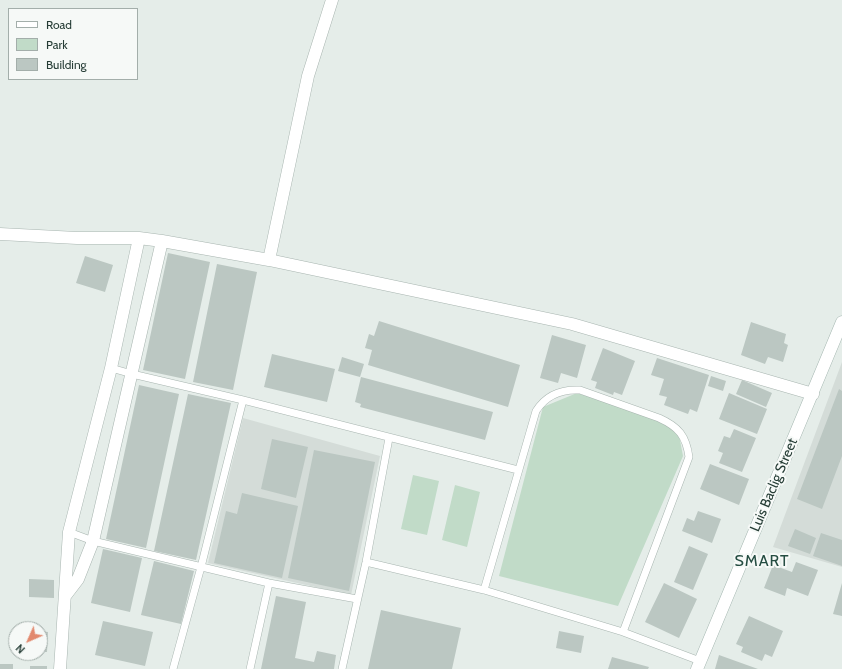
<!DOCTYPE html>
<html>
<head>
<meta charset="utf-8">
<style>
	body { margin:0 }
	#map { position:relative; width:842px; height:669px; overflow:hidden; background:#e5ede9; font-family:Cabin,sans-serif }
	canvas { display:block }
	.legend { position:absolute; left:8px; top:8px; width:130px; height:72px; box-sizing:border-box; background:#f6f9f7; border:1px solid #a3aeaa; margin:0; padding:5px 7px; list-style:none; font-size:12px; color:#263d36 }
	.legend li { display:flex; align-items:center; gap:8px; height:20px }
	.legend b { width:20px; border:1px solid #a3aeaa }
	.north { position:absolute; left:8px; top:621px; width:40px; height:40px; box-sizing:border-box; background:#f6f9f7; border:1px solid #a3aeaa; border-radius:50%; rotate:225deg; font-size:11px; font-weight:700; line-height:16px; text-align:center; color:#263d36 }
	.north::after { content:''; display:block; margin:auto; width:14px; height:18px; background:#e2896e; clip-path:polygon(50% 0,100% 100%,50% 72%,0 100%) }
</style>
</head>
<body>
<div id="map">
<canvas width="842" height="669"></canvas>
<ul class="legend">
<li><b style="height:5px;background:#fff"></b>Road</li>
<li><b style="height:11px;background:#c1dbc8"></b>Park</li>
<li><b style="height:11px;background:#bbc7c2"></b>Building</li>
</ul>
<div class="north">N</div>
</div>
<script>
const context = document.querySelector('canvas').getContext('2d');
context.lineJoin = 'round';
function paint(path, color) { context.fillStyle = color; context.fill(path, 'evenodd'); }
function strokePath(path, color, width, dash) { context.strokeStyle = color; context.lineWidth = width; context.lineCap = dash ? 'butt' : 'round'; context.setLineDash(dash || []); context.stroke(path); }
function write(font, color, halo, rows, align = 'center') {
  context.font = font + ' Cabin,sans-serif'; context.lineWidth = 4; context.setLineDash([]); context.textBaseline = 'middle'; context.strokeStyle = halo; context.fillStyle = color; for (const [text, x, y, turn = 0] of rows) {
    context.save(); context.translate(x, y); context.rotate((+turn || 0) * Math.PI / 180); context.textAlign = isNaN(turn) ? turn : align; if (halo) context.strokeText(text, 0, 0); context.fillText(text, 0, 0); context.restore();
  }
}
paint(new Path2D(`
	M842,362V567L773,547Z
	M243,418L380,456L351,595L208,563Z`), '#d4dcd8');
paint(new Path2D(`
	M577,393L667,422L679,435L683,456L618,606L499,576L543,407Z
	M413,475L439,481L427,535L401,529Z
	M455,485L480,492L467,547L442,540Z`), '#c1dbc8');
paint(new Path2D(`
	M168,253L210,262L185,379L143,370Z
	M85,256L113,265L105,292L76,283Z
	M217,264L257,272L233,390L193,382Z
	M379,321L520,365L508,407L368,365L372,350L365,348L369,334L374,336Z
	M751,322L786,334L784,343L788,345L783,362L768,357L765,364L741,355Z
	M552,335L586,345L577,378L561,373L558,383L540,378Z
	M603,348L635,361L622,395L614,392L613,395L595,388L597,382L591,380Z
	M272,354L335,369L327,402L264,387Z
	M342,357L364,364L360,377L338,371Z
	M657,358L709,375L697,412L690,409L688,414L664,405L667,397L659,395L664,379L651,375Z
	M711,376L726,381L723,391L708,386Z
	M361,377L493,412L485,440L360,407L361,404L355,402Z
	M742,380L772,393L766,407L736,394Z
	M139,385L179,394L146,548L106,539Z
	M839,389L842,391V456L822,509L797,499Z
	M729,393L767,409L757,434L719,419Z
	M188,394L231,403L196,560L154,551Z
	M734,429L756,438L742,472L719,463L723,453L718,451L724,436L730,438Z
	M272,439L308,447L296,498L261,489Z
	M314,450L375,462L349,591L288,578Z
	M710,464L749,479L739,505L700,489Z
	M242,493L298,506L282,578L214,563L226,511L237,514Z
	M698,511L721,519L712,543L682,531L687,518L694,521Z
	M795,529L816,538L810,554L788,546Z
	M821,533L842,540V566L813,556Z
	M689,546L708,554L693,590L674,582Z
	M103,549L142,558L130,612L91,603Z
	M154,561L194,571L181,624L141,615Z
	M796,562L818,570L808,596L787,588L785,596L764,588L773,565L792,572Z
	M29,579L54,580V598L29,597Z
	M664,583L697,599L679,638L645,622Z
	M842,583V616L833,614Z
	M276,596L306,602L295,658L314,662L317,651L336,655L334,669H261Z
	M381,610L461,628L452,669H368Z
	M749,616L783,631L772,657L765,654L762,661L741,652L743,647L736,644Z
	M103,621L153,632L145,666L95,655Z
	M40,631L48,632L47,652H40Z
	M559,631L584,636L581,653L556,648Z
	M719,655L758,669H715Z
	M612,657L649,667L648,669H608Z
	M0,664H13V669H0Z
	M30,666H47V669H30Z`), '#bbc7c2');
const lane = new Path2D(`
	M111,368L132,374L243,400L518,470
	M69,532L93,541L269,583L357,599
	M366,562L484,590L623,632L700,661
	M484,590L536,411C546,395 561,389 580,390L659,418C679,427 686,436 689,457L623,632
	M173,669L201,567L243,400
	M250,669L269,583
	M342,669L366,562L389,438`);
const street = new Path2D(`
	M0,234L77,238H139L162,241L269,260L572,324L813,394
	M269,260L308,76L332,0
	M65,596L78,579L93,541L162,241
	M60,669L69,532L111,368L139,238`);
const secondary = new Path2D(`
	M697,669L842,322`);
strokePath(lane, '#a8b5b0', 8);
strokePath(street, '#a8b5b0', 13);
strokePath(secondary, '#a5b7b1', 13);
strokePath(lane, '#fff', 7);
strokePath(street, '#fff', 12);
strokePath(secondary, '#fff', 12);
write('14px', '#263d36', '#f6f9f7', [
	["Luis Baclig Street",774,485,-67]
]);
context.letterSpacing = '1px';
write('16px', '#254d42', '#f6f9f7', [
	["SMART",762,561]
]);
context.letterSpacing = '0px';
</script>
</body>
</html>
